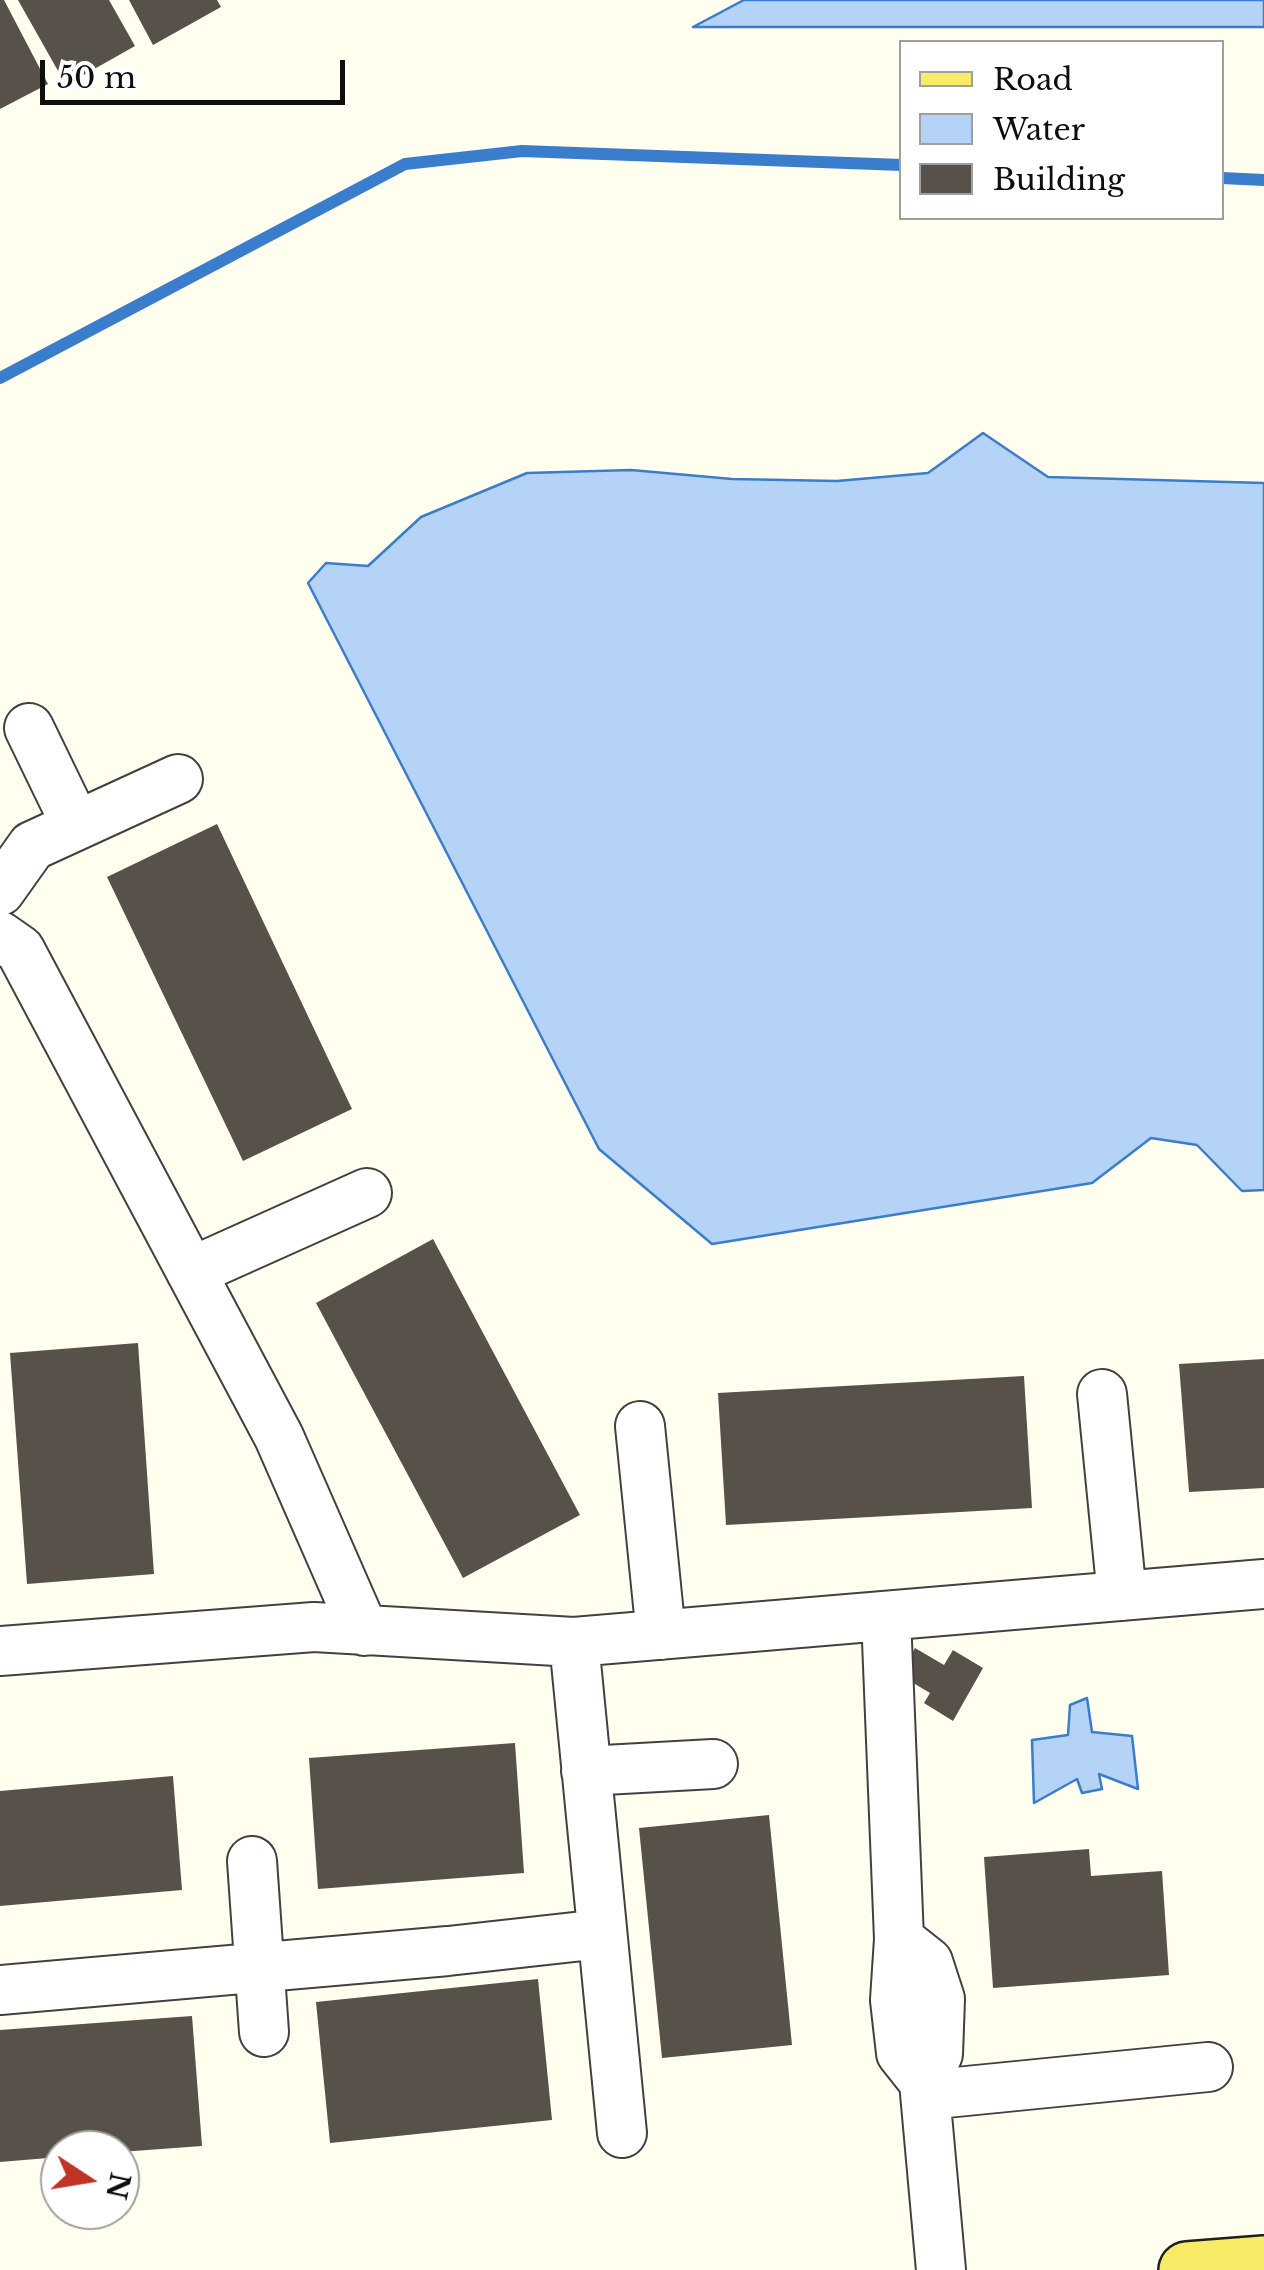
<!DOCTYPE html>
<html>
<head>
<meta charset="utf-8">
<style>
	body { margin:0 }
	#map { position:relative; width:1264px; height:2270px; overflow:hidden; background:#fffeef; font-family:"Libre Baskerville",serif }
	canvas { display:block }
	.legend { position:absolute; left:899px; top:40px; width:325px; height:180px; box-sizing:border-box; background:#fff; border:2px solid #9f9f9f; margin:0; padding:12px 18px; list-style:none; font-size:30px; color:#0e0e0e }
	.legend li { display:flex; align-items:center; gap:20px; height:50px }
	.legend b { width:50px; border:2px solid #9f9f9f }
	.north { position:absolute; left:40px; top:2130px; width:100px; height:100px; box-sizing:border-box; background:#fff; border:2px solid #9f9f9f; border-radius:50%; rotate:102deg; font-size:28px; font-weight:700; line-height:40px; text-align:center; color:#0e0e0e }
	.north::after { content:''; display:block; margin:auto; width:35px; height:45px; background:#be3526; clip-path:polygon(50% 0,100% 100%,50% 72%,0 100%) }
	.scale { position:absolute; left:40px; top:60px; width:305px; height:45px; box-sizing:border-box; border:5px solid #0e0e0e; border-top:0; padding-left:12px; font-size:30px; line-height:35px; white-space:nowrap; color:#0e0e0e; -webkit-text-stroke:8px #fff; paint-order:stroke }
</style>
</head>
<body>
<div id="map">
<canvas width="1264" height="2270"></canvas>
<ul class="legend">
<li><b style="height:12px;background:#f8eb66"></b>Road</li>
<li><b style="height:28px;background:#b4d3f6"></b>Water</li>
<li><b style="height:28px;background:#57514a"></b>Building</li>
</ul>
<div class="north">N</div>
<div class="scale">50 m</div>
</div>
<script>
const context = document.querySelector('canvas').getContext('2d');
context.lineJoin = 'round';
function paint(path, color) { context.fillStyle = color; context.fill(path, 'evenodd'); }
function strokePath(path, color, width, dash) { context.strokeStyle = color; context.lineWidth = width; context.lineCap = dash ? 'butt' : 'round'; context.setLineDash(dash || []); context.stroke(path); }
const water = new Path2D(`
	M744,0H1264V27H693Z
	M983,433L1048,477L1264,483V1190L1242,1191L1197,1145L1151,1138L1092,1183L712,1244L599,1149L308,583L326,563L368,566L421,517L527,473L631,470L732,479L837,481L928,473Z
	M1087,1698L1092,1732L1132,1736L1138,1789L1099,1774L1102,1789L1082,1793L1077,1779L1034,1803L1032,1740L1068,1735L1070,1705Z`);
paint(water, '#b4d3f6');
strokePath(water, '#3b7dcd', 2.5);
strokePath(new Path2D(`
	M1222,178L1264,180
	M0,378L405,164L522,151L902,165`), '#3b7dcd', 12);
paint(new Path2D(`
	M0,0H4L48,84L0,109Z
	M18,0H109L135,46L66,85Z
	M129,0H217L221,7L153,45Z
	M217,824L352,1109L243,1161L107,877Z
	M433,1239L580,1515L463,1578L316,1303Z
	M138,1343L154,1574L27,1584L10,1353Z
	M1264,1359V1488L1189,1492L1179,1364Z
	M1024,1376L1032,1508L726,1525L718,1393Z
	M915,1648L944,1665L953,1650L983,1668L953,1721L924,1703L930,1693L900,1675Z
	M515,1743L524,1873L318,1889L309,1758Z
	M173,1776L182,1890L0,1906V1791Z
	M769,1815L792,2045L662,2058L639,1828Z
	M1089,1849L1091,1876L1162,1871L1169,1975L993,1988L984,1857Z
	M538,1979L552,2120L330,2143L316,2002Z
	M192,2016L202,2146L120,2152L60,2150V2157L0,2162V2030Z`), '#57514a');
const minor = new Path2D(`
	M29,728L76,825
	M0,891L32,846L178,779
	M0,936L20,950L279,1437L364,1631
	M191,1272L367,1193
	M1102,1394L1122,1596
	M640,1426L661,1635
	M886,1616L899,1939L895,2000L901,2053L924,2082L941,2270
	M574,1642L622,2133
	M0,1651L314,1627L574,1642L1264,1584
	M586,1771L713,1764
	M252,1861L264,2032
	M899,1939L928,1962L940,1999L938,2054L924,2082
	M0,1990L448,1951L601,1934
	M926,2095L1208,2067`);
const major = new Path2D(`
	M1187,2270L1264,2264`);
strokePath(minor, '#414141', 52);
strokePath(major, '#1f1f1f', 60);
strokePath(minor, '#fff', 48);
strokePath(major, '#f8eb66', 55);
</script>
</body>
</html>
